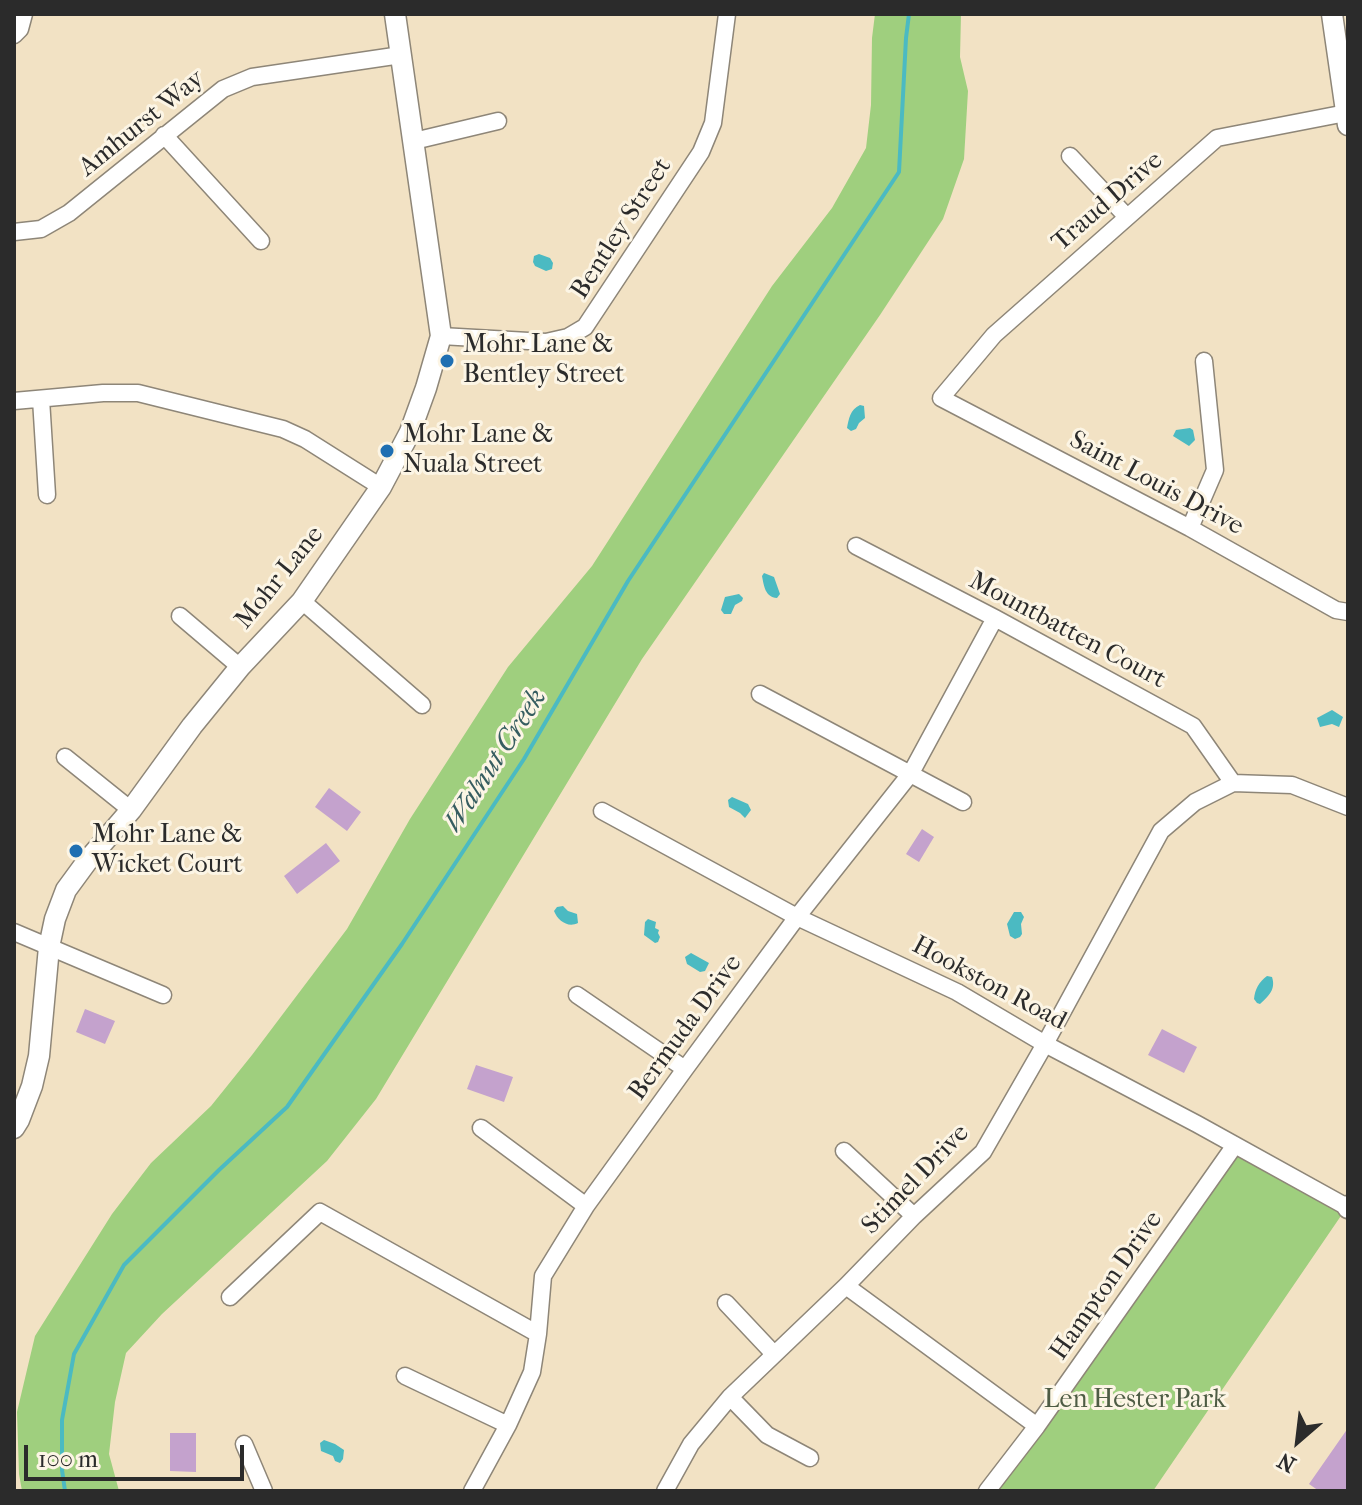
<!DOCTYPE html>
<html>
<head>
<meta charset="utf-8">
<style>
	body { margin:0 }
	#map { position:relative; width:1362px; height:1505px; overflow:hidden; background:#f2e2c4; font-family:"IM FELL French Canon",serif }
	canvas { display:block }
	.frame { position:absolute; inset:0; border:16px solid #2b2b2b; pointer-events:none }
	.north { position:absolute; left:1258px; top:1401px; width:80px; height:80px; -webkit-text-stroke:6px #fcf5e5; paint-order:stroke; rotate:208deg; font-size:22px; font-weight:700; line-height:32px; text-align:center; color:#2b2b2b }
	.north::after { content:''; display:block; margin:auto; width:28px; height:36px; background:#2b2b2b; clip-path:polygon(50% 0,100% 100%,50% 72%,0 100%) }
	.scale { position:absolute; left:24px; top:1445px; width:220px; height:36px; box-sizing:border-box; border:4px solid #2b2b2b; border-top:0; padding-left:10px; font-size:24px; line-height:28px; white-space:nowrap; color:#2b2b2b; -webkit-text-stroke:6px #fcf5e5; paint-order:stroke }
</style>
</head>
<body>
<div id="map">
<canvas width="1362" height="1505"></canvas>
<div class="frame"></div>
<div class="north">N</div>
<div class="scale">100 m</div>
</div>
<script>
const context = document.querySelector('canvas').getContext('2d');
context.lineJoin = 'round';
function paint(path, color) { context.fillStyle = color; context.fill(path, 'evenodd'); }
function strokePath(path, color, width, dash) { context.strokeStyle = color; context.lineWidth = width; context.lineCap = dash ? 'butt' : 'round'; context.setLineDash(dash || []); context.stroke(path); }
function write(font, color, halo, rows, align = 'center') {
  context.font = font + ' "IM FELL French Canon",serif'; context.lineWidth = 6; context.setLineDash([]); context.textBaseline = 'middle'; context.strokeStyle = halo; context.fillStyle = color; for (const [text, x, y, turn = 0] of rows) {
    context.save(); context.translate(x, y); context.rotate((+turn || 0) * Math.PI / 180); context.textAlign = isNaN(turn) ? turn : align; if (halo) context.strokeText(text, 0, 0); context.fillText(text, 0, 0); context.restore();
  }
}
paint(new Path2D(`
	M875,14H961L960,57L968,91L964,159L943,219L880,315L642,659L376,1099L327,1161L162,1314L126,1353L115,1402L109,1454L119,1491H22L19,1474L17,1412L35,1336L112,1214L151,1163L211,1106L252,1055L347,929L410,819L508,667L592,566L772,286L832,208L866,148L871,105L872,38Z
	M1235,1145L1347,1207L1153,1491H987Z`), '#9fcf7e');
paint(new Path2D(`
	M539,254L550,258L553,263L552,269L546,271L535,266L533,262L534,256Z
	M860,405L864,406L865,418L859,423L856,429L851,431L847,428C849,418 850,410 860,405Z
	M1190,428L1193,430L1195,440L1189,446L1173,436L1176,430Z
	M764,573L774,577L780,594L777,598C765,597 764,586 762,576Z
	M739,594L743,598L742,601L735,605L731,614H724L721,610L725,597Z
	M1332,710L1343,717L1339,727L1332,724L1320,727L1317,718Z
	M732,797L748,804L751,810L745,818L740,813L729,807L728,800Z
	M563,906L568,911L577,914L578,923C568,928 558,921 554,911L557,907Z
	M1014,912H1021L1024,917L1021,924L1022,934L1020,937L1015,939L1010,936L1007,924Z
	M648,919L656,922L655,928L659,930L658,933L660,937L658,942L655,943L644,935L645,922Z
	M691,953L709,963L705,971L700,972L687,964L685,957Z
	M1267,976L1272,977C1276,989 1269,996 1260,1004L1257,1003L1254,999C1255,989 1259,982 1267,976Z
	M324,1440L335,1444L344,1450L343,1459L340,1463L335,1461L333,1456L321,1451L320,1443Z`), '#4bbac2');
strokePath(new Path2D(`
	M65,1491L62,1470V1420L74,1354L124,1265L219,1170L287,1107L402,944L524,759L628,581L899,172L906,38L909,14`), '#4bbac2', 4);
paint(new Path2D(`
	M329,788L361,812L347,831L315,807Z
	M922,829L934,837L919,862L906,854Z
	M326,843L340,861L297,894L284,876Z
	M85,1009L115,1021L105,1044L76,1032Z
	M1162,1029L1197,1047L1184,1073L1148,1055Z
	M476,1065L513,1077L504,1102L467,1089Z
	M1348,1428V1491H1319L1309,1484Z
	M170,1433H196V1472L170,1471Z`), '#c4a2cd');
const minor = new Path2D(`
	M14,35L20,29L24,14
	M1346,113L1217,138L994,335L941,398L1190,528L1336,610L1348,612
	M164,135L261,241
	M414,141L498,121
	M1070,156L1127,217
	M14,232L41,229L69,213L223,89L252,77L401,55
	M441,336L546,342L568,337L585,327L701,152L713,123L727,14
	M41,399L47,495
	M14,401L103,393H138L283,429L305,439L381,487
	M1190,528L1215,470L1204,361
	M856,546L995,618L1193,726L1233,783
	M302,601L422,705
	M180,616L240,667
	M760,694L963,802
	M65,757L131,810
	M602,811L797,917L957,992L1045,1044L1197,1124L1347,1207
	M14,932L163,995
	M577,995L685,1069
	M481,1128L586,1206
	M844,1151L914,1216
	M846,1286L1037,1426
	M230,1297L320,1212L538,1334
	M726,1303L774,1354
	M405,1376L508,1425
	M730,1397L767,1435L810,1458
	M244,1444L264,1491
	M472,1491L508,1425L532,1372L538,1334L543,1276L586,1206L685,1069L797,917L911,773L995,618
	M665,1491L691,1444L730,1397L846,1286L914,1216L983,1152L1045,1044L1161,831L1195,802L1233,783L1292,785L1348,807
	M987,1491L1037,1426L1235,1145`);
const tertiary = new Path2D(`
	M1332,14L1348,125
	M14,1128L19,1120L32,1086L39,1056L49,947L55,919L66,890L88,860L131,810L192,726L240,667L302,601L381,487L410,432L426,388L441,336L395,14
	M1348,1206V1208`);
strokePath(minor, '#8e8678', 19);
strokePath(tertiary, '#8e8678', 23);
strokePath(minor, '#fff', 16);
strokePath(tertiary, '#fff', 20);
for (const [x, y, r, color] of [
	[447,361,8,"#1f6fb2"],
	[387,451,8,"#1f6fb2"],
	[76,851,8,"#1f6fb2"]
]) { const dot = new Path2D(); dot.arc(x, y, r, 0, 2 * Math.PI); context.fillStyle = color; context.fill(dot); strokePath(dot, '#fcf5e5', 3); }
write('26px', '#2b2b2b', '#fcf5e5', [
	["Amhurst Way",142,124,-39],
	["Traud Drive",1108,202,-41],
	["Bentley Street",622,229,-57],
	["Saint Louis Drive",1156,484,28],
	["Mohr Lane",280,578,-51],
	["Mountbatten Court",1067,631,28],
	["Hookston Road",989,984,28],
	["Bermuda Drive",686,1028,-54],
	["Stimel Drive",916,1180,-46],
	["Hampton Drive",1107,1286,-55]
]);
write('26px', '#2b2b2b', '#fcf5e5', [
	["Mohr Lane &",463,346],
	["Bentley Street",463,376],
	["Mohr Lane &",403,436],
	["Nuala Street",403,466],
	["Mohr Lane &",92,836],
	["Wicket Court",92,866]
], 'left');
write('26px', '#4e5c44', '#fcf5e5', [
	["Len Hester Park",1135,1401]
]);
write('italic 28px', '#365d60', '#fcf5e5', [
	["Walnut Creek",496,761,-57]
]);
</script>
</body>
</html>
